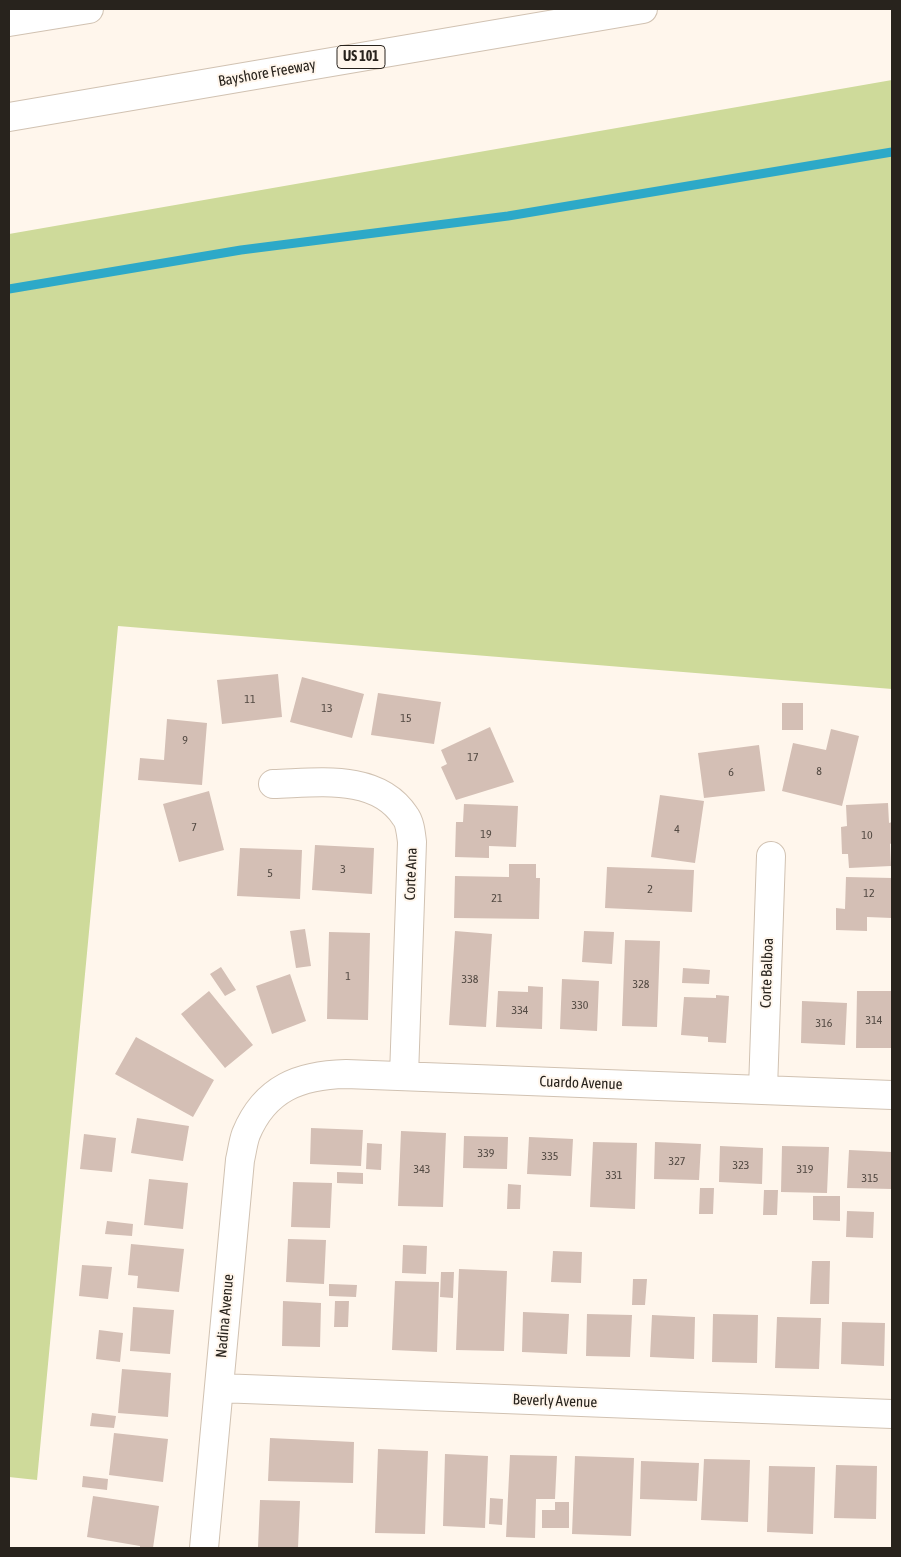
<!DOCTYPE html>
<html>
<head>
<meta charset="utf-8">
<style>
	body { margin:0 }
	#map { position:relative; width:901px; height:1557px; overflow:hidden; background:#fff6ec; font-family:"Asap Condensed",sans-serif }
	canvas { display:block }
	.frame { position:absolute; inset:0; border:10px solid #28231d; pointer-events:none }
</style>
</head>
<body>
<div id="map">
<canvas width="901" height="1557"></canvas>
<div class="frame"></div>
</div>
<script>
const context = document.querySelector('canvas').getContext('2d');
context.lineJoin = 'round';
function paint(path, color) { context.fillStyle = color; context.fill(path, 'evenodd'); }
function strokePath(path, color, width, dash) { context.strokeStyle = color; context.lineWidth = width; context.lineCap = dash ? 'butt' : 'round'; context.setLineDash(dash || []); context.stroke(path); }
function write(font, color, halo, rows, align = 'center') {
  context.font = font + ' "Asap Condensed",sans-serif'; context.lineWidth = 4; context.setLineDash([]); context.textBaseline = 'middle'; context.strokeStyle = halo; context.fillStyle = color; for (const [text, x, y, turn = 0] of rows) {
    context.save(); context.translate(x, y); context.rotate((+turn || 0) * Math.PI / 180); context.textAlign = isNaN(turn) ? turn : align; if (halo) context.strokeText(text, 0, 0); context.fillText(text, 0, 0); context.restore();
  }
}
paint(new Path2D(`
	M892,80V689L118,626L37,1480L9,1477V234Z`), '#ceda9a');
strokePath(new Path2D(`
	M9,289L241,250L508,216L892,152`), '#2da9c8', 9);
paint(new Path2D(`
	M278,674L282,717L222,724L217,680Z
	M302,677L364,694L352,738L290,722Z
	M378,693L441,702L434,744L371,735Z
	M782,703H803V730H782Z
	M167,719L207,723L202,785L138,780L140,758L164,760Z
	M490,727L514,782L456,800L441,767L447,764L441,750Z
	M831,729L859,736L842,806L782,791L793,743L826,750Z
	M759,745L765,791L704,798L698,753Z
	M209,791L224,850L179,862L163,804Z
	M660,795L704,801L695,863L651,857Z
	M888,803L889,823L892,822V843L890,844L891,866L849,868L848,854H842L841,827L847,826L846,805Z
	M464,804L518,806L516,847L489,846V858L455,857L456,822H463Z
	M315,845L374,848L372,894L312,890Z
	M240,848L302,850L300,899L237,896Z
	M509,864H536V878H540L539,919L454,918L455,876L509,877Z
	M607,867L694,870L692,912L605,908Z
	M846,877L892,878V918L867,917V931L836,930V908L845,909Z
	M305,929L311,966L296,968L290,931Z
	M455,931L492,934L486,1027L449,1025Z
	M584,931L614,932L612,964L582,962Z
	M329,932L370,933L368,1020L327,1019Z
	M625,940L660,941L657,1027L622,1026Z
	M221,967L236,990L225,996L210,974Z
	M683,968L710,970L709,984L682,983Z
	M290,974L306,1021L272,1034L256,986Z
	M562,979L599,981L597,1031L560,1029Z
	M528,986L543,987L542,1029L496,1027L498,991L528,992Z
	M209,991L253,1045L225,1068L181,1014Z
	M857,991H892V1048H856Z
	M716,995L729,996L726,1043L708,1042V1037L681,1035L684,997L716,998Z
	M802,1001L847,1003L845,1045L801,1043Z
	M136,1037L214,1080L193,1117L115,1074Z
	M137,1118L189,1126L183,1161L131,1153Z
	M311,1128L363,1130L361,1166L310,1164Z
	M401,1131L446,1133L443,1207L398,1206Z
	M84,1134L116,1138L112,1172L80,1169Z
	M464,1136L508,1137L507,1169L463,1168Z
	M529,1137L573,1139L571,1176L527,1174Z
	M593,1142L637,1143L635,1209L590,1207Z
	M655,1142L701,1144L699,1180L654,1179Z
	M367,1143L382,1144L381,1170L366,1169Z
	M720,1146L763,1148L762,1184L719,1182Z
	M782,1146L829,1147L827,1193L781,1192Z
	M849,1150L892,1152V1189L847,1188Z
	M337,1172L363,1173V1184L337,1183Z
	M149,1179L188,1183L183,1229L144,1225Z
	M293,1182L332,1183L330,1228L291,1227Z
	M508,1184L521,1185L520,1209H507Z
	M700,1188H714L713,1214H699Z
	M764,1190H778L777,1215H763Z
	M813,1196H840V1221L813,1220Z
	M847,1211L874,1212L873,1238L846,1237Z
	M107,1221L133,1224L132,1236L105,1234Z
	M288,1239L326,1240L324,1284L286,1282Z
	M131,1244L184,1249L179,1292L137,1288L138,1276L128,1275Z
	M403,1245L427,1246L426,1274L402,1273Z
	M553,1251L582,1252L581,1283L551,1282Z
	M812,1261H830L829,1304H810Z
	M82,1265L112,1267L108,1299L79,1296Z
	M459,1269L507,1271L504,1351L456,1350Z
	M441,1272H454L453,1298L440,1297Z
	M633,1279H647L645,1305H632Z
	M395,1281L439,1282L437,1352L392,1350Z
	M329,1284L357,1285L356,1297L329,1296Z
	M283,1301L321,1303L320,1347L282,1346Z
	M335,1301H349L348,1327H334Z
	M133,1307L174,1310L170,1354L130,1351Z
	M523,1312L569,1314L567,1354L522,1352Z
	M587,1314L632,1315L630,1357L586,1356Z
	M713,1314L758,1315L757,1363L712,1362Z
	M652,1315L695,1317L694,1359L650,1357Z
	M777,1317L821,1318L819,1369L775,1368Z
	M842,1322L885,1323L884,1366L841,1364Z
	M99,1330L123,1333L120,1362L96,1359Z
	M122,1369L171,1373L168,1417L118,1413Z
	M92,1413L116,1416L114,1428L90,1426Z
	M114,1433L168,1439L163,1482L109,1475Z
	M270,1438L354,1442L353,1483L268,1481Z
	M378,1449L428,1451L425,1534L375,1533Z
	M445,1454L488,1456L485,1528L443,1526Z
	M510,1455L557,1456L555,1499H536L535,1538L506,1537Z
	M575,1456L634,1458L631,1536L572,1534Z
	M704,1459L750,1460L748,1522L701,1520Z
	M641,1461L699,1463L697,1501L640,1499Z
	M836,1465L877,1466L876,1519L834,1518Z
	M769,1466L815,1467L813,1534L767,1532Z
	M83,1476L108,1479L107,1490L82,1487Z
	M93,1496L159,1506L153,1548H140V1546L87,1537Z
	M490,1498L503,1499L502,1525L489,1524Z
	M260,1500L300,1501L298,1548L258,1547Z
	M555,1502H569V1528H542V1510H555Z`), '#d4bfb5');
const minor = new Path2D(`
	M273,784C317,783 377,773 405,816C410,822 411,834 412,842L404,1076
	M763,1089L771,856
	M219,1388L892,1414
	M204,1548L240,1160C242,1152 243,1142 246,1134C265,1088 300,1075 346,1074L892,1095`);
const motorway = new Path2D(`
	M9,22L89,9
	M9,117L643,9`);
strokePath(minor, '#d1c2b2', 30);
strokePath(motorway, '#d1c2b2', 30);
strokePath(minor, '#fff', 28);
strokePath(motorway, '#fff', 28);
write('12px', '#534a43', null, [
	["11",250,699],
	["13",327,708],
	["15",406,718],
	["9",185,740],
	["17",473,757],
	["8",819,771],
	["6",731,772],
	["7",194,827],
	["4",677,829],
	["19",486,834],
	["10",867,835],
	["3",343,869],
	["5",270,873],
	["2",650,889],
	["12",869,893],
	["21",497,898],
	["1",348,976],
	["338",470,979],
	["328",641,984],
	["330",580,1005],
	["334",520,1010],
	["314",874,1020],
	["316",824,1023],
	["339",486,1153],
	["335",550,1156],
	["327",677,1161],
	["323",741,1165],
	["343",422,1169],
	["319",805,1169],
	["331",614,1175],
	["315",870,1178]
]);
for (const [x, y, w] of [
	[361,57,48]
]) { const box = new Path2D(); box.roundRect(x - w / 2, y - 11.5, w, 23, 4); context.fillStyle = '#fff6ec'; context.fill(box); strokePath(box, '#28231d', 1); }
write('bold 14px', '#28231d', null, [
	["US 101",361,57]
]);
write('15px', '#28231d', '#fff6ec', [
	["Bayshore Freeway",267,73,-10],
	["Corte Ana",411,874,-88],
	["Corte Balboa",767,973,-88],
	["Cuardo Avenue",581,1083,2],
	["Nadina Avenue",225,1316,-85],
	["Beverly Avenue",555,1401,2]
]);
</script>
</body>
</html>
